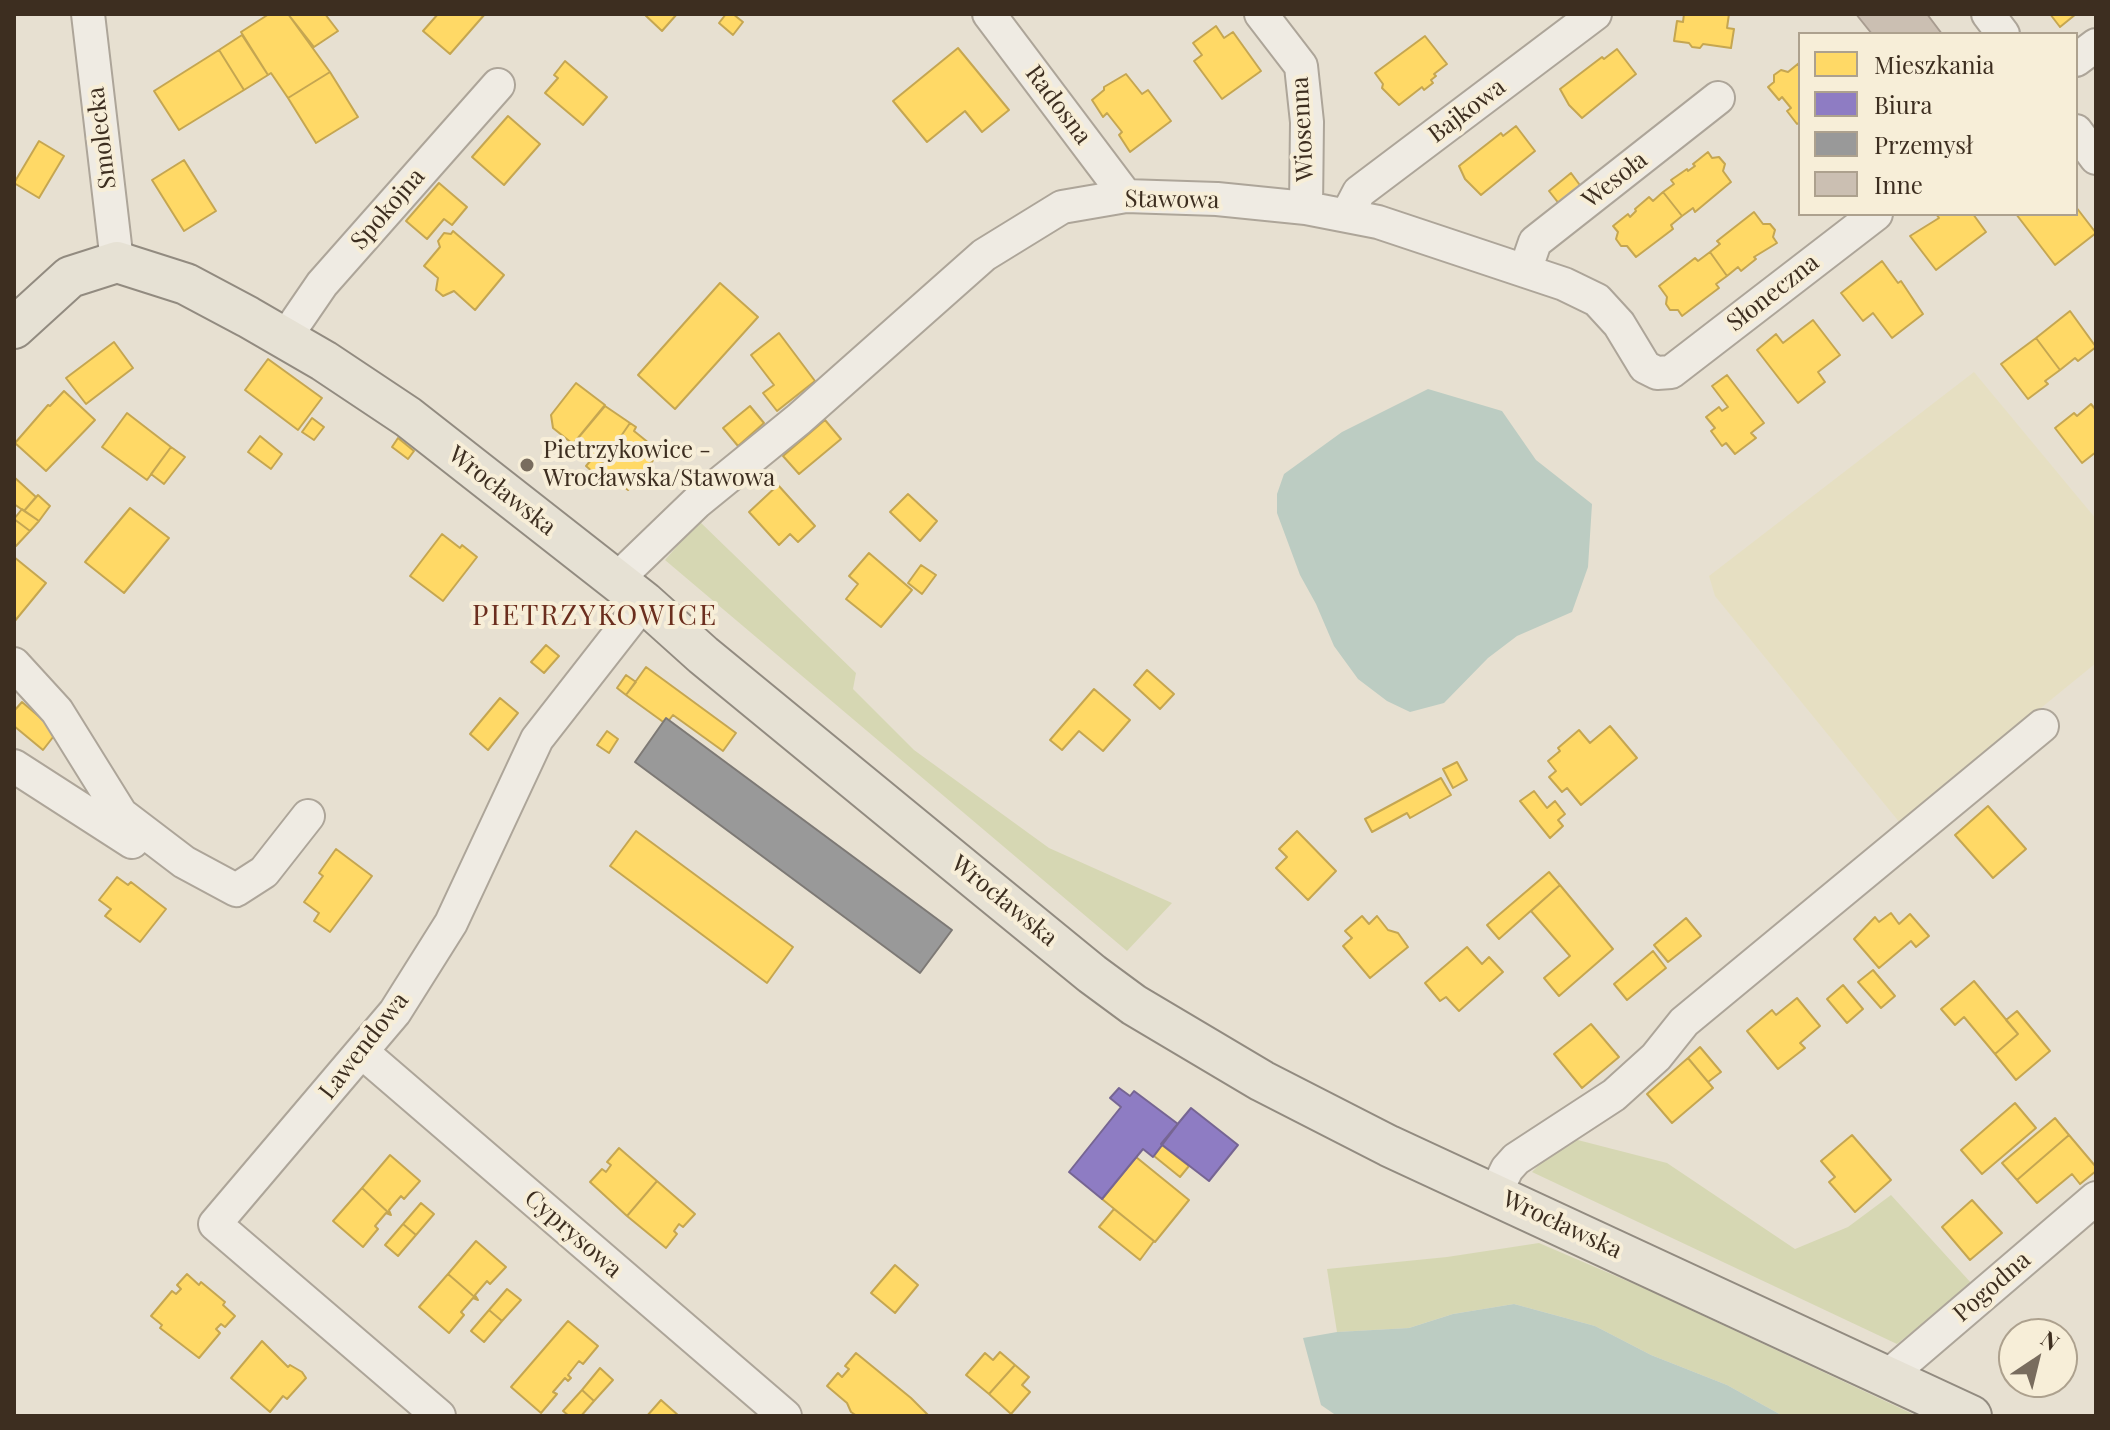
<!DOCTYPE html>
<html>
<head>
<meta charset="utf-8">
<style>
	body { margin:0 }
	#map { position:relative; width:2110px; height:1430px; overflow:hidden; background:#e7e0d1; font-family:"Playfair Display",serif }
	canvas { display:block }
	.frame { position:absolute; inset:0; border:16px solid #3d2e20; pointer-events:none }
	.legend { position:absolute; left:1798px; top:32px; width:280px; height:184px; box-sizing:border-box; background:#f7eed8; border:2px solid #ada18e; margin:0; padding:10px 14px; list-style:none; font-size:24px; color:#3d2e20 }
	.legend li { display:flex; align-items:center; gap:16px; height:40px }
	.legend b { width:40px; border:2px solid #ada18e }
	.north { position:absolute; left:1998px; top:1318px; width:80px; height:80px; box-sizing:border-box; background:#f7eed8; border:2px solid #ada18e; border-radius:50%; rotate:35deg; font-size:22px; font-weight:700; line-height:32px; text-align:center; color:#3d2e20 }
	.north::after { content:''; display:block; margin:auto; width:28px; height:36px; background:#786c5e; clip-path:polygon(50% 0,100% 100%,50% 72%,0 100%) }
</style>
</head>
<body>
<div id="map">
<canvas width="2110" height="1430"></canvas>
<div class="frame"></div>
<ul class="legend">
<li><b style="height:22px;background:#ffd966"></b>Mieszkania</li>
<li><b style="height:22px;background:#8e7cc3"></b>Biura</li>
<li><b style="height:22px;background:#999"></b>Przemysł</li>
<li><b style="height:22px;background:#cbbfb2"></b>Inne</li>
</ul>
<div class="north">N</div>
</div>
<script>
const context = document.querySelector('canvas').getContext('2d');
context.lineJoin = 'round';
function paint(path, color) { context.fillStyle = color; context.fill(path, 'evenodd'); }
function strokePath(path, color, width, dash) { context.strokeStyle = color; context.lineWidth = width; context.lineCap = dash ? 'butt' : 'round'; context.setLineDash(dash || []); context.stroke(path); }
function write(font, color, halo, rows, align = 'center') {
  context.font = font + ' "Playfair Display",serif'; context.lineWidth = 8; context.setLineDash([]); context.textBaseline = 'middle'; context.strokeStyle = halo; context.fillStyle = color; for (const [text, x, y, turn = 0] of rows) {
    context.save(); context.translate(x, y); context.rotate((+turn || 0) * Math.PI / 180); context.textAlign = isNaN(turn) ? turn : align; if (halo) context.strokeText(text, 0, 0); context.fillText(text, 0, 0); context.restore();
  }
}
paint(new Path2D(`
	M1974,372L2096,519V663L1900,823L1715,596L1709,576Z`), '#e6dfc2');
paint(new Path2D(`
	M699,521L856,673L853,689L914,750L1049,848L1172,903L1127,951L665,560Z
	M1566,1137L1667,1163L1795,1249L1848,1227L1891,1195L1972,1284L1897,1344L1532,1172Z
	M1539,1243L1646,1289L1917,1416H1783L1727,1385L1651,1355L1595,1326L1514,1304L1453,1314L1409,1328L1337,1332L1327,1269L1447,1257Z`), '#d6d7b3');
paint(new Path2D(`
	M1428,389L1502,411L1536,460L1592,504L1588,567L1572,612L1517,636L1488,658L1444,703L1410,712L1387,701L1358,679L1334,646L1316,604L1300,575L1277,513V494L1284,474L1342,432Z
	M1514,1304L1595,1326L1651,1355L1727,1385L1783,1416H1337L1321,1405L1303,1338L1337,1332L1409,1328L1453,1314Z`), '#bcccc2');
const homes = new Path2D(`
	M269,14H288L330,72L288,98L271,73L268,75L241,32Z
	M288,14H325L338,31L314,47Z
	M438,14H485L450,54L423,31Z
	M644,14H677L662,31Z
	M726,14H733L743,22L733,35L719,23Z
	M1684,14H1729L1727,28L1734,29L1731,48L1703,44L1700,48L1692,47L1689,43L1674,41L1677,21L1683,22Z
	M2050,14H2076L2060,27Z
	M1216,26L1224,38L1233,32L1261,71L1222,99L1194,61L1202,55L1193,43Z
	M242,35L268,75L244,90L219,50Z
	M1425,36L1447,64L1434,74L1436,76L1431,80L1433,83L1424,90L1422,87L1399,105L1382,88L1383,84L1375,73Z
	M958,48L1009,110L982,132L965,111L927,142L893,101Z
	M1617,49L1636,74L1582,118L1569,105L1560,89L1602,57L1604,59Z
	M219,50L244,90L179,130L154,91Z
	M565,61L607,97L583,125L545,93L558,78L554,75Z
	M1799,63L1800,122L1797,124L1787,111L1791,108L1782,97L1779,100L1768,87L1774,82V75L1781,70L1788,72Z
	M330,72L358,117L316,143L288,98Z
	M1126,74L1142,94L1148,90L1171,121L1130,152L1119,135L1122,132L1107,113L1103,117L1092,100L1104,90V87Z
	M508,116L540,144L504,185L472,157Z
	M1516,126L1535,151L1481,195L1465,179L1459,166L1501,133L1503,136Z
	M39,141L64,156L39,198L14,183Z
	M1708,152L1712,158L1719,157L1725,164L1723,171L1731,182L1695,212L1693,208L1682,216L1663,192L1674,184L1671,180L1687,169L1688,171L1695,166L1693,164Z
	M184,160L216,211L184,231L152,180Z
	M1571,173L1582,188L1560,205L1549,191Z
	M439,183L467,207L452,225L444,219L427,239L406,221Z
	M1663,192L1682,216L1671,225L1673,229L1636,257L1627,246H1621L1616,239L1618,232L1613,226L1628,214L1630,217L1636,211L1635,209L1649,197L1653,201Z
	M2076,207L2096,233L2055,265L2016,214H2076Z
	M1754,212L1763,224H1770L1775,230L1773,237L1777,243L1754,257L1756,259L1741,271L1738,267L1727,276L1710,252L1720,244L1717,241Z
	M1936,214H1973L1986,232L1936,270L1910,236L1939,218Z
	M453,231L504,275L475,310L454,291L443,296L436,290L438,278L424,266L440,247L438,241L444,233L451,234Z
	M1710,252L1727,276L1716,284L1719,288L1682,316L1678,310H1670L1666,304L1667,297L1659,286L1695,258L1698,261Z
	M1882,261L1898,283L1901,281L1923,314L1892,338L1873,313L1863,321L1841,293Z
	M720,283L758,317L675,409L638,375Z
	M2070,311L2096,347L2078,361L2075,358L2060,370L2036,338Z
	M1813,320L1840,355L1818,372L1825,382L1798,403L1757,350L1776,334L1783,343Z
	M779,333L815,381L777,411L763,393L774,385L751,355Z
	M2036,338L2060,370L2045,381L2048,384L2028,399L2001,364Z
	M114,342L133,368L86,404L66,378Z
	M268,359L322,398L298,430L245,390Z
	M1727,375L1764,423L1751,433L1756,438L1735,454L1726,443L1722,446L1711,431L1715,428L1706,417L1719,407L1722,411L1728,407L1712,386Z
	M576,383L605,405L573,444L553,428L551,415Z
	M64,391L95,420L46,471L15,443L48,405L50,406Z
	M2091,404L2096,410V452L2082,463L2055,428L2074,413L2077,416Z
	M605,406L630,423L595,474L586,466L592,459L573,444Z
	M750,406L764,423L738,446L723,428Z
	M127,413L171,447L147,480L102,447Z
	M312,418L324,427L314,440L302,432Z
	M825,420L841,439L799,474L783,456Z
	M630,423L636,427L634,431L660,452L628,490L603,470L598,476L595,474Z
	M260,436L282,454L271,469L248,452Z
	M398,438L414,451L408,459L392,447Z
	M171,447L185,457L164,484L151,474Z
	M14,477L36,497L24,511L14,504Z
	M778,485L815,526L798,542L790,534L779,545L749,512Z
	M908,494L937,521L920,541L890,512Z
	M38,495L50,506L39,521L24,511Z
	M130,508L169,538L124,593L85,562Z
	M22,509L39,521L30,531L14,519Z
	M14,519L30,531L16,546L14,545Z
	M442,534L460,548L462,545L477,557L443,601L410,576Z
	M869,553L912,590L881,627L846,599L858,584L849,576Z
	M14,557L46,583L14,622Z
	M921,565L936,575L922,594L908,583Z
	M546,645L559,656L544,673L531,662Z
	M646,667L736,733L723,751L673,715L666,724L626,695Z
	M1147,670L1174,694L1160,709L1134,685Z
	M626,675L636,682L626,695L617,688Z
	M1094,689L1130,720L1103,751L1079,731L1062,750L1050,740Z
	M500,698L518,713L488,750L470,734Z
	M22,702L57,732L43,750L14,726V711Z
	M1610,726L1637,758L1581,805L1567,788L1562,792L1549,777L1556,771L1548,761L1560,751L1558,748L1579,730L1590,743Z
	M607,731L618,739L609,753L597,745Z
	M1457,762L1467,780L1453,788L1443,769Z
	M1441,778L1451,795L1410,818L1407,813L1372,832L1365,819Z
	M1534,791L1547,808L1555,801L1565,814L1558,820L1563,826L1550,838L1520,801Z
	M1988,806L2026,849L1993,878L1955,835Z
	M636,831L793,947L767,983L610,866Z
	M1297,831L1336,871L1308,900L1276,868L1287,857L1279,849Z
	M336,849L372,876L330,932L314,921L319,913L304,902L323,876L319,873Z
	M1549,872L1560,885L1499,939L1487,925Z
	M117,877L128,885L131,882L166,909L140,942L105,916L111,909L99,900Z
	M1560,885L1613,949L1559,996L1544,978L1570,956L1531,911Z
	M1891,913L1899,924L1910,914L1929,936L1916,947L1911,941L1879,968L1854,939L1875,917L1879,922Z
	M1362,916L1369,924L1377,916L1388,930L1398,933L1408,947L1370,978L1343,946L1352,938L1345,931Z
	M1686,918L1701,936L1668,962L1654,945Z
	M1467,947L1482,964L1489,957L1503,972L1459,1011L1446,997L1440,1001L1425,983Z
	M1653,951L1666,968L1627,1000L1614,984Z
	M1873,970L1895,996L1881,1008L1858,982Z
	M1974,981L2018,1034L1995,1054L1964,1017L1955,1025L1941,1009Z
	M1843,985L1863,1009L1847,1023L1827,999Z
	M1797,998L1820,1026L1800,1043L1805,1048L1778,1069L1747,1031L1772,1010L1776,1015Z
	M2017,1011L2050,1051L2016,1080L1995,1054L2018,1034L2006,1020Z
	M1591,1024L1619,1057L1582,1088L1554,1054Z
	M1700,1047L1721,1072L1708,1082L1688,1058Z
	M1688,1058L1713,1088L1672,1123L1647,1094Z
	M2015,1103L2036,1128L1982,1174L1961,1150Z
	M2055,1118L2069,1135L2017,1180L2002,1163Z
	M1852,1135L1891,1180L1855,1212L1829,1182L1835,1177L1821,1161Z
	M2069,1135L2096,1167V1171L2080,1184L2072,1174L2037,1203L2017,1180Z
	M1162,1145L1189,1166L1180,1177L1154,1156Z
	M619,1148L657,1181L627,1216L590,1182L602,1169L606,1172L611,1165L607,1162Z
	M390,1155L420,1181L404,1199L401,1196L389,1210L391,1215L362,1188Z
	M1136,1157L1189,1200L1155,1242L1102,1199Z
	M657,1181L695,1214L683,1227L679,1224L674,1231L677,1234L666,1248L627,1216Z
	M362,1188L391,1215L386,1213L375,1226L378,1229L363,1247L333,1221Z
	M1972,1200L2002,1233L1970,1260L1942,1227Z
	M421,1203L434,1214L416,1235L403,1224Z
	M1114,1209L1154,1241L1140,1260L1099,1227Z
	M403,1224L416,1235L398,1256L385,1245Z
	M476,1241L506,1267L490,1284L487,1281L475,1295L478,1300L448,1274Z
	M895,1265L918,1285L895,1313L871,1293Z
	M187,1274L199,1285L201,1282L225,1302L223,1305L235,1316L225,1327L221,1324L216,1329L220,1333L199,1358L160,1328L162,1325L151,1316L172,1291L176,1294L181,1289L177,1285Z
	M448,1274L478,1300L473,1298L461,1312L464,1315L449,1333L419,1307Z
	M507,1289L521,1300L502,1321L489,1310Z
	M489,1310L502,1321L484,1342L471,1331Z
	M568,1321L598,1346L583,1364L579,1361L568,1375L571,1378L568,1381L565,1378L553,1392L557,1394L541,1413L511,1387Z
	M262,1341L288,1367L290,1365L302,1372L306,1378L287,1399L283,1396L270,1412L231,1378Z
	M1000,1352L1015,1365L989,1394L966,1375L985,1353L993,1360Z
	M856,1353L911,1398L929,1416H857L851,1412L847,1403L827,1386L838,1373L842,1377L849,1369L845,1366Z
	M1015,1365L1029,1377L1022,1385L1030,1392L1011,1414L989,1394Z
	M600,1368L613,1380L594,1401L582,1390Z
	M582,1390L594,1401L581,1416H569L563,1411Z
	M661,1400L679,1416H647Z`);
paint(homes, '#ffd966');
strokePath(homes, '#c5a651', 2);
const offices = new Path2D(`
	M1119,1088L1130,1096L1134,1091L1178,1124L1153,1157L1143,1149L1102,1199L1069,1172L1121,1107L1110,1098Z
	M1191,1108L1238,1145L1209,1181L1161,1144Z`);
paint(offices, '#8e7cc3');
strokePath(offices, '#766592', 2);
const industry = new Path2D(`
	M666,718L952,930L920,973L635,762Z`);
paint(industry, '#999');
strokePath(industry, '#7d7975', 2);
const building = new Path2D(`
	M1856,14H1927L1942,34H1872Z`);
paint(building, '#cbbfb2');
strokePath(building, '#a89c90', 2);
const minor = new Path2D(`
	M88,14L117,262
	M989,14L1126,196
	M1261,14L1301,66L1307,122L1306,208
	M1988,14L2003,34
	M2076,60L2096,45
	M2076,131L2096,158
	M1347,215L1359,192L1595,14
	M1525,271L1535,242L1718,98
	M285,338L322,284L498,85
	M616,580L697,502L799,419L984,255L1062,207L1126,196L1217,199L1306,208L1378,222L1564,284L1597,300L1619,324L1645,367L1657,373L1671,372L1876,214
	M14,664L57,711L121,814L184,862L236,890L264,872L308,816
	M14,766L132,842
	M362,1052L785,1416
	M1495,1194L1507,1169L1516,1159L1614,1095L1656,1057L1684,1022L2042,726
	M1891,1378L1895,1370L2096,1198
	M439,1416L215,1224L395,1012L451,923L537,739L644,602`);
const major = new Path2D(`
	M14,328L70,277L117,262L186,284L248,317L324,361L408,417L644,602L703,655L977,880L1092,974L1134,1005L1262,1081L1389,1146L1971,1416`);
strokePath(minor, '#ada599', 36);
strokePath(major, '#928b80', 44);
strokePath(minor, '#efebe3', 32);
strokePath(major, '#e6e1d4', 40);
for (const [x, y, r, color] of [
	[527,465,8,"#786c5e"]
]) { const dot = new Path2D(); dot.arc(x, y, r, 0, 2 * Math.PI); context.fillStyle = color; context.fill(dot); strokePath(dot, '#f7eed8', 3); }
write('24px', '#3d2e20', '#f7eed8', [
	["Radosna",1058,105,53],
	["Bajkowa",1467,111,-37],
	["Wiosenna",1303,129,-93],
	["Smolecka",102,138,-97],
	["Wesoła",1615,180,-38],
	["Stawowa",1172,200,1],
	["Spokojna",388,209,-49],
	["Słoneczna",1773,293,-38],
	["Wrocławska",502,491,38],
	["Wrocławska",1004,901,39],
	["Lawendowa",364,1046,-52],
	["Wrocławska",1562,1225,25],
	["Cyprysowa",573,1234,41],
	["Pogodna",1992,1287,-41]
]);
write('24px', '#3d2e20', '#f7eed8', [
	["Pietrzykowice -",543,451],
	["Wrocławska/Stawowa",543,479]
], 'left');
context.letterSpacing = '2px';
write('28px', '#6b2e1e', '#f7eed8', [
	["PIETRZYKOWICE",595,616]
]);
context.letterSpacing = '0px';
</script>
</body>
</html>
